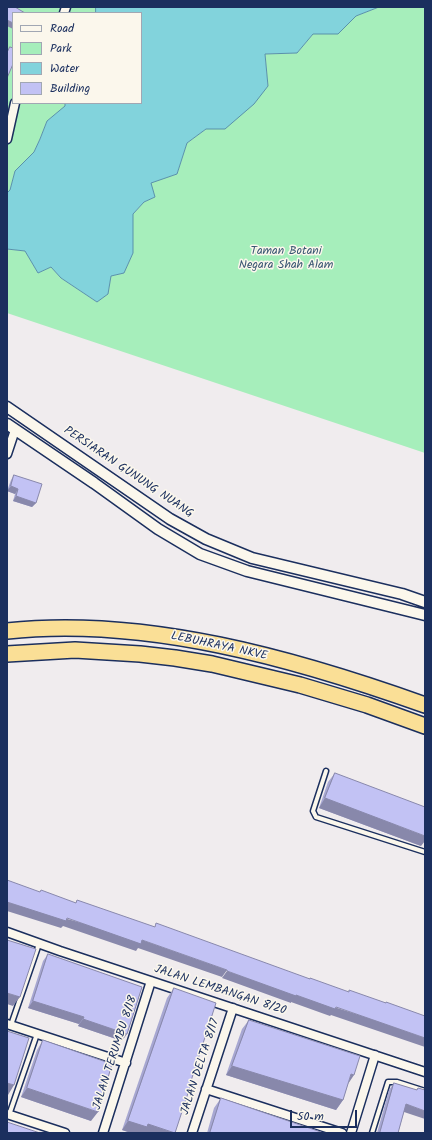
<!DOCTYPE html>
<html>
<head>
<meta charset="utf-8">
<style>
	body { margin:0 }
	#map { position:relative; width:432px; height:1140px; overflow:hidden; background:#f0ecee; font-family:Kalam,sans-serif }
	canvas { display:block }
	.frame { position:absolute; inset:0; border:8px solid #1b2f5e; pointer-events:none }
	.legend { position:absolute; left:12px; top:12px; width:130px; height:92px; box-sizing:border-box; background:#fbf7ec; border:1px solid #a1a7b3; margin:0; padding:5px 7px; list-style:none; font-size:12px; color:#1b2f5e }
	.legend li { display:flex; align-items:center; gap:8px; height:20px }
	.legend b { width:20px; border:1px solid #a1a7b3 }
	.scale { position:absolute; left:290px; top:1110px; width:67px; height:18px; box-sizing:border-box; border:2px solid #1b2f5e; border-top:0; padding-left:5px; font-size:12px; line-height:14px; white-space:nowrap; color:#1b2f5e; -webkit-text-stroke:3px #fbf7ec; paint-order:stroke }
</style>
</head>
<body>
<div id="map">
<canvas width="432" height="1140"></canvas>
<div class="frame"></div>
<ul class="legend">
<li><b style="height:5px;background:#fbf7ec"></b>Road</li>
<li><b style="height:11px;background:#a6eebb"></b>Park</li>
<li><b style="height:11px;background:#82d3dc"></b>Water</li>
<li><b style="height:11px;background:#c2c2f4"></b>Building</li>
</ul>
<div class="scale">50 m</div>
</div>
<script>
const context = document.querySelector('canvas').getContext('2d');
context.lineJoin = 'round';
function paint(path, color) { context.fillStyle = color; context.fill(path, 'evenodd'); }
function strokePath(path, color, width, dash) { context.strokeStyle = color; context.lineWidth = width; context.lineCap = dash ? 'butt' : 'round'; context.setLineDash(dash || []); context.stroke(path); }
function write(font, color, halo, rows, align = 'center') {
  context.font = font + ' Kalam,sans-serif'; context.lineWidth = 3; context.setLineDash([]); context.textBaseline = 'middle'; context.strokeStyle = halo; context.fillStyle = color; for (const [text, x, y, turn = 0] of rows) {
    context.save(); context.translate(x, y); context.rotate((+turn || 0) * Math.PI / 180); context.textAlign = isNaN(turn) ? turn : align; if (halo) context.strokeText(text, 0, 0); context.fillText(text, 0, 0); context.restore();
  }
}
paint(new Path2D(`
	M7,7H96V13H13V103H65L66,106L47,121L40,139L34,152L15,171L10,190L7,193Z
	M379,7H425V453L7,313V249L25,251L38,273L51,267L61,278L97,302L108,294L111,276L124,273L133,253V214L144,202L155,197L150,183L177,174L187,143L206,129L225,128L268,86L265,54L297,53L313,34H338L356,16Z`), '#a6eebb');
const water = new Path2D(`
	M96,7H379L356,16L338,34H313L297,53L265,54L268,86L254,104L225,129H206L187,143L177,174L151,183L155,197L144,202L133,214V253L124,273L111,276L108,294L97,302L61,278L51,267L38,273L25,251L7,249V193L10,190L15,171L34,152L40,139L47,121L65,106V103H141V13H96Z`);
paint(water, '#82d3dc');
strokePath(water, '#5991aa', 1);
const service = new Path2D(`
	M326,771L313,811L316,817L425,852
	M11,1025L39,944
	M9,1115L37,1034
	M372,1133L388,1082H397L425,1091`);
const minor = new Path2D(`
	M64,13L66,7
	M7,139L15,103
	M7,454L15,430
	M7,932L60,951L425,1072
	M7,1024L126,1063
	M206,1089L342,1133
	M7,1114L65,1133
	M103,1133L151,981
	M192,1133L233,1008
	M351,1133L375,1055`);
const tertiary = new Path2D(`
	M7,407L170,519L206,539L252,558L402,594L425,602
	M7,424L94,483L158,529L200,554L247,571L425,615`);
const motorway = new Path2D(`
	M7,631C146,616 296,659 425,705
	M7,654L75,650L140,654L175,658L212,664L300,685L367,705L425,726`);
strokePath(service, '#1b2f5e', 7);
strokePath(minor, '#1b2f5e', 11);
strokePath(tertiary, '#1b2f5e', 13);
strokePath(motorway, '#1b2f5e', 18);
strokePath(service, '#fbf7ec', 4);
strokePath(minor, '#fbf7ec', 8);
strokePath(tertiary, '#fbf7ec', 10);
strokePath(motorway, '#fadf96', 15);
paint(new Path2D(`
	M14,475L36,503L32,507L13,501L15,494L7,491L11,480Z
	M335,773L421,846L319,808L328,782Z
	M48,954L122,1041L78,1026L79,1024L28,1008L43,961Z
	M174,988L190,1084L175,1133H131L122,1130L167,998Z
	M249,1020L348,1084L343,1100L336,1110L226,1075L242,1029Z
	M43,1040L91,1121L21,1097L37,1050Z
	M394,1083L416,1090L418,1088L425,1090L404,1112L398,1133H377L389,1090Z
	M221,1098L324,1133H207L214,1108Z`), '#a7a7d2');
paint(new Path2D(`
	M7,20L13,23V29L7,26Z
	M11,486L18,489L15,494L7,491Z
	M16,496L36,503L32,507L13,501Z
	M325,798L425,836V841L421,846L319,808Z
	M7,902L142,940L227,970L222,977L138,948L136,951L63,926L61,928L7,911Z
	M227,971L296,995L375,1020L425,1038V1047L331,1015L330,1016L291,1002V1003L222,978Z
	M7,993L20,997L13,1006L7,1004Z
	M33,1001L84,1017L79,1024L28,1008Z
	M83,1019L127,1034L122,1041L78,1026Z
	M232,1066L343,1100L336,1110L226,1075Z
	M351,1074L354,1075L348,1084Z
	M7,1083L14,1085L8,1095L7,1094Z
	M27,1088L98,1112L91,1121L21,1097Z
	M406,1104L425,1111V1119L401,1111Z
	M128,1121L148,1124L174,1133H131L122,1130Z`), '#8888ab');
const building = new Path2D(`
	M7,7H15L25,13H13V23L7,20Z
	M10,47L13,48V64L7,78V53Z
	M14,475L42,484L36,503L16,496L18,489L11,486Z
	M335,773L425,807V836L325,798Z
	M7,880L40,892L41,890L76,903L77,900L155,927L156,923L310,979V978L349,992V990L386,1003V1002L425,1016V1038L336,1007L335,1009L296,995V996L227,971V970L142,940L141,944L67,918L66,921L7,902Z
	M7,940L36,949L20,997L7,993Z
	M48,954L142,987L127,1034L83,1019L84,1017L33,1001Z
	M174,988L216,1003L190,1084H191L175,1133L148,1124L147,1127L128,1121Z
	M249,1020L360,1056L354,1075L351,1074L343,1100L232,1066Z
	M7,1031L29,1038L14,1085L7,1083Z
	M43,1040L112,1064L98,1112L27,1088Z
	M394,1083L417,1090L418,1088L425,1090V1111L406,1104L398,1133H380Z
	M221,1098L324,1133H210Z
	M7,1122L40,1133H7Z`);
paint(building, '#c2c2f4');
strokePath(building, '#8888ab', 1);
write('12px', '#375571', '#fbf7ec', [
	["Taman Botani",286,252],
	["Negara Shah Alam",286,266]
]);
write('12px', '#1b2f5e', '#fbf7ec', [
	["PERSIARAN GUNUNG NUANG",128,473,34],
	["LEBUHRAYA NKVE",219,647,12],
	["JALAN LEMBANGAN 8/20",220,991,18],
	["JALAN TERUMBU 8/18",116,1053,-72],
	["JALAN DELTA 8/17",201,1067,-72]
]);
</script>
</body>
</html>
